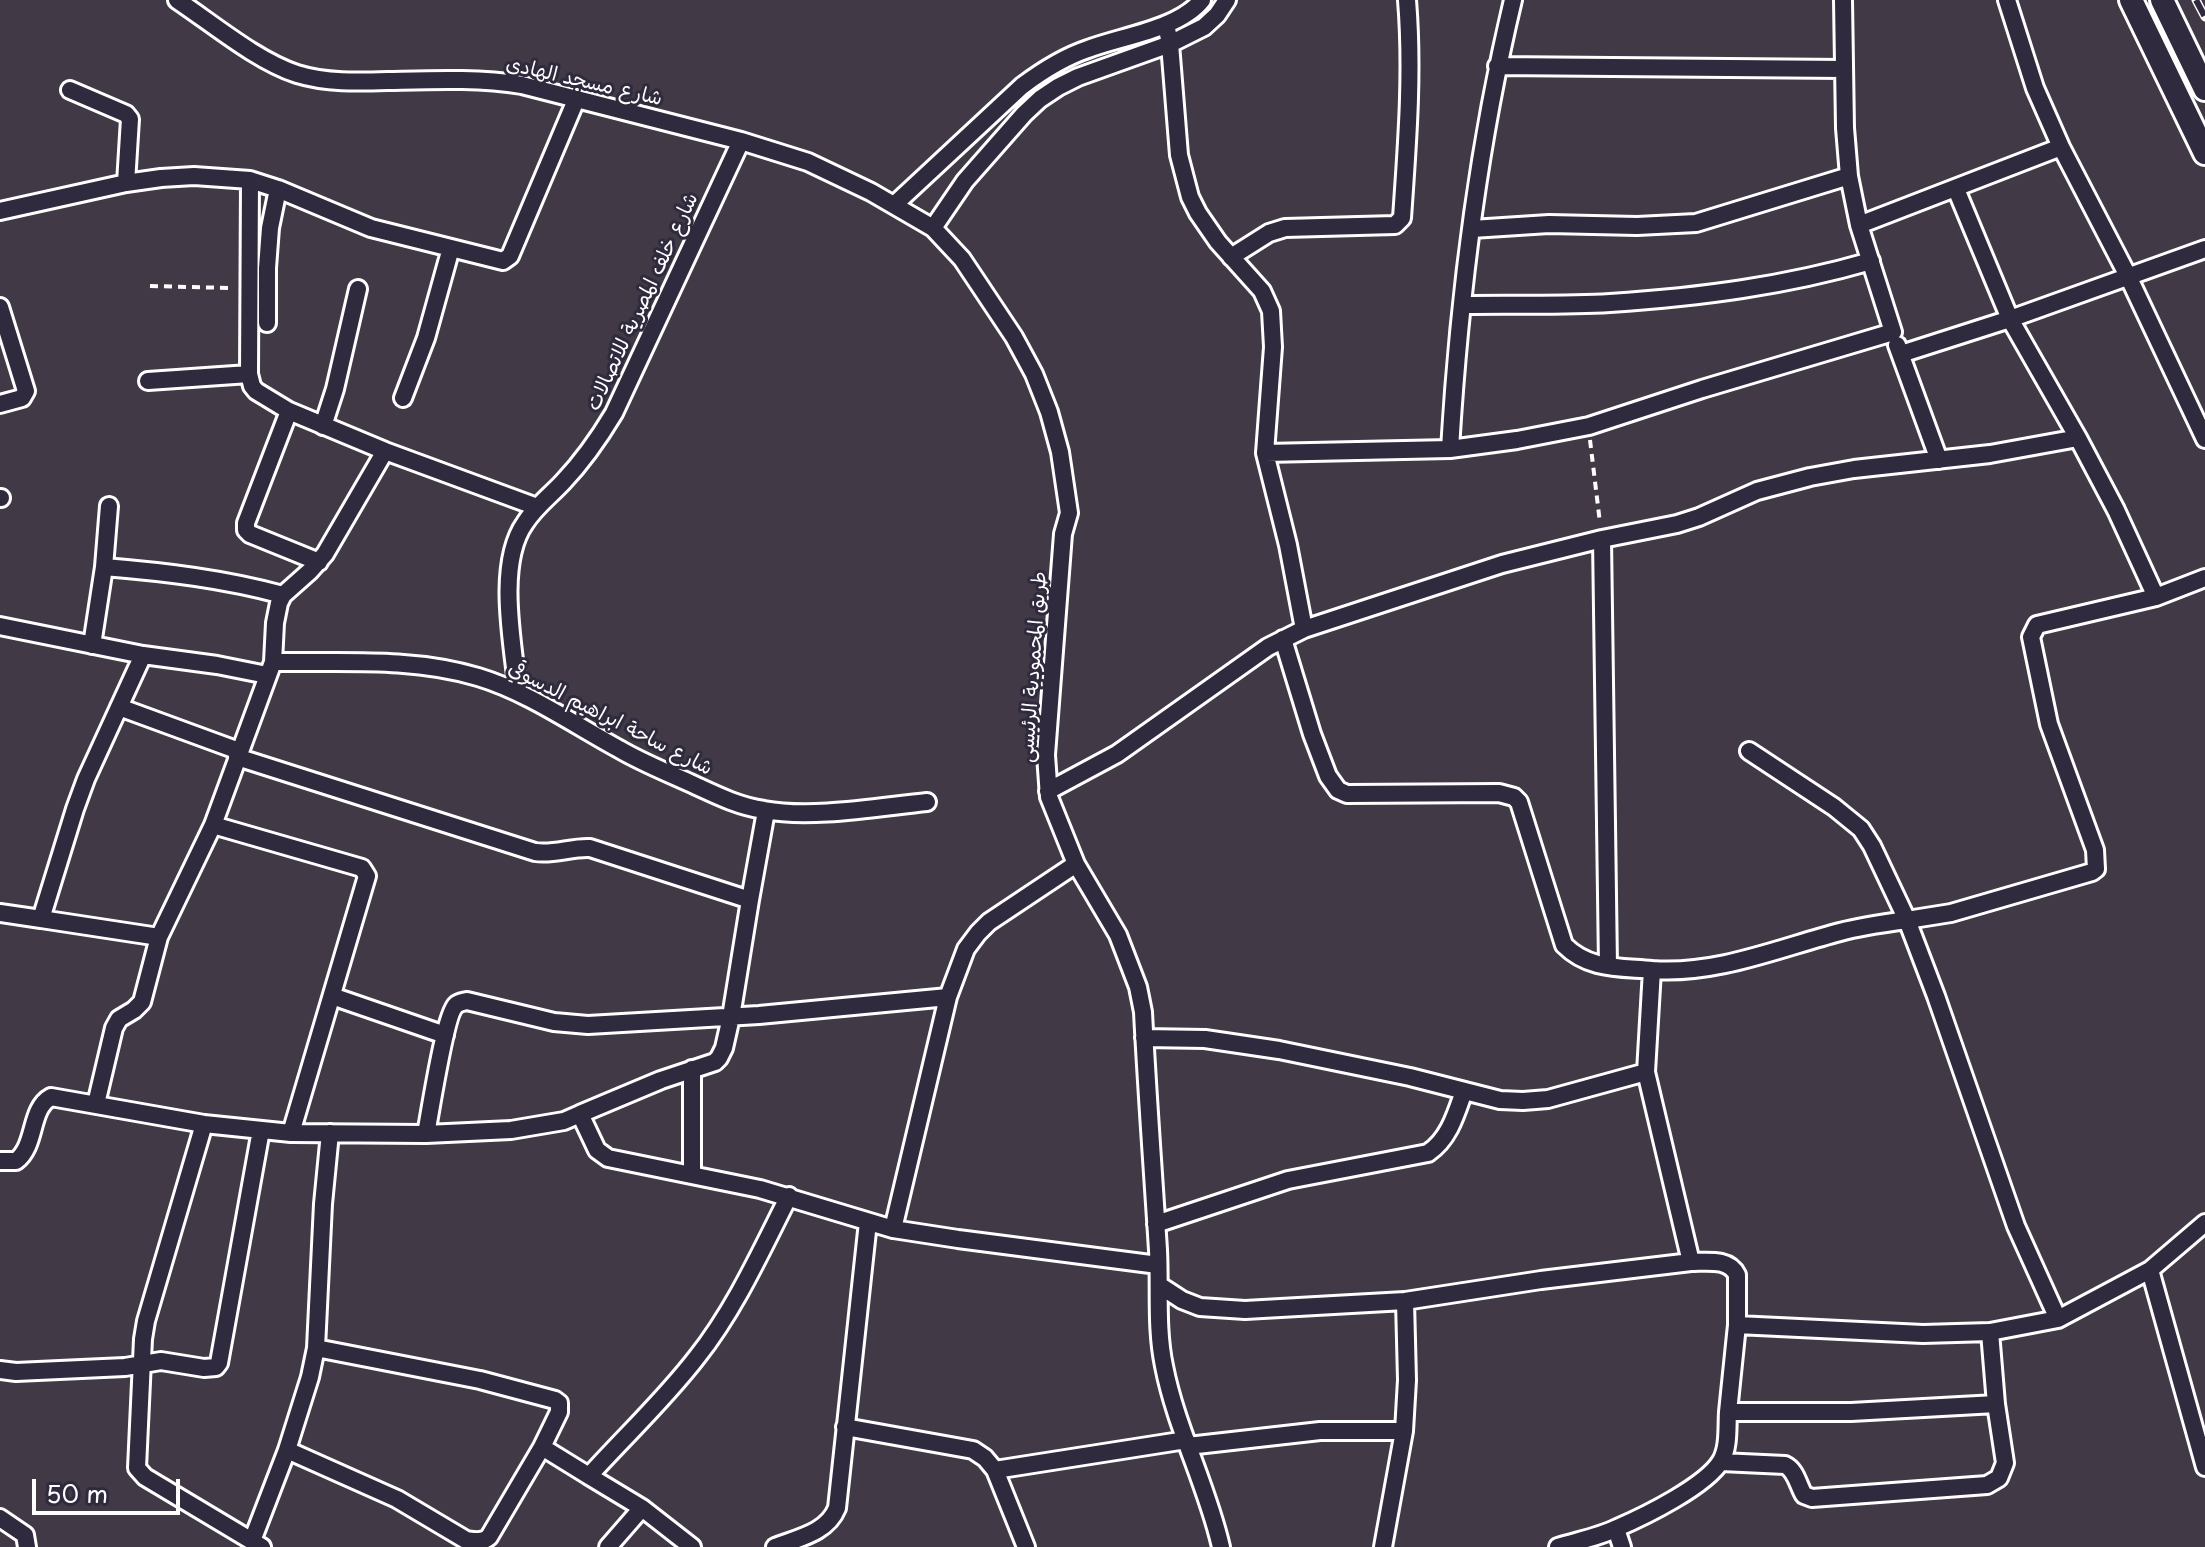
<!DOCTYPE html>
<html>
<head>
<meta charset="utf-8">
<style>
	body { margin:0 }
	#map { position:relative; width:2205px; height:1547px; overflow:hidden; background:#413945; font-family:"Playpen Sans",sans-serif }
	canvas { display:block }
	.scale { position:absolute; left:32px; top:1479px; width:148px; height:36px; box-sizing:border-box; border:4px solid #fff; border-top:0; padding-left:10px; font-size:24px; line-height:28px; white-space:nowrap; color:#fff; -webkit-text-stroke:6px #2f2a3d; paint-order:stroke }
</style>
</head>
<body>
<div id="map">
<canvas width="2205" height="1547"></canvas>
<div class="scale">50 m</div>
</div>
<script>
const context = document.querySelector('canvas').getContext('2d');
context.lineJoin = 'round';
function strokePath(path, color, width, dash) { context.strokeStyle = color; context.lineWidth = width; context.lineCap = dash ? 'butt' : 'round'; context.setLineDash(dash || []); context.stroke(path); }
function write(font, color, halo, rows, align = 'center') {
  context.font = font + ' "Playpen Sans","Playpen Sans Arabic",sans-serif'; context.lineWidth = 6; context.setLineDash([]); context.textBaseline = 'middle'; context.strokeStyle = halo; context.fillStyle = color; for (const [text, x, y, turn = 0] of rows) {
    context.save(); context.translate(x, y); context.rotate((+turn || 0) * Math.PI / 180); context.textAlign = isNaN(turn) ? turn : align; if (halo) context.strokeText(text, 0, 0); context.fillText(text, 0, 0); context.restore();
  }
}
const minor = new Path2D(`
	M177,0C213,24 257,61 297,74C326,83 357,82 388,81C433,80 478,78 522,85L741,141L808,162L871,192L933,228L962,259L1014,337L1034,374L1049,412L1060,452L1069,513L1063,534L1046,755L1049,797L1076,864L1118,935L1138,987L1143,1012C1147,1091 1153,1171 1158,1250C1160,1289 1156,1328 1164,1366C1176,1428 1207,1485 1221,1547
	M1513,0C1478,146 1459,299 1450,449L1517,440L1589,426L1702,389L1893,332L1859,225L1849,176L1845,128L1843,0
	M2007,0L2035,88L2061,147L2128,276L2205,439
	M1497,66L1844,69
	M70,90L126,114L130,119L126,183
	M250,180L249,374L252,386L256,391L289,411L385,451L537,507
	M1956,189L2010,319L2078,438
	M894,205L1022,86C1042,71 1064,57 1088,49C1122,36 1179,29 1202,0
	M0,211L126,183L161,178L194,176L250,180L278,189L371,228L503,261L510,256L576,100
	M1859,225L2061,147
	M933,228L965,181L1024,114L1040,99L1058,87L1078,77L1170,44L1204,27L1217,15L1227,0
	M1472,229L1549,224L1637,226L1696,223L1849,176
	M1231,257L1269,233L1285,228L1395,225L1402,218C1407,146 1413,73 1407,0
	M1463,305C1512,304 1562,306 1610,303C1700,297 1785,286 1871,261
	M0,307L26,391L22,398L0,404
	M267,323V268L270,228L278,189
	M1897,345L1939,460
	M1901,354L2010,319L2205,249
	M148,381L249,374
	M403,398L426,338L451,248
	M289,411L246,523V530L250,534L319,562
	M323,426L335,389L358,289
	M1265,453L1450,449
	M0,498H1
	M1602,539L1608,966
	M104,567C165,572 224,579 283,595
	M0,626L143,655L217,665L267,675
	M1304,629L1502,564L1602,539L1677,524L1699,517L1757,491L1810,477L1854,469L1990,454L2078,438L2116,510L2156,597L2205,578
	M1283,639L1312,734L1328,776L1338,790L1347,794L1499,793L1514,797L1519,802L1564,945C1589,970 1619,967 1652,970L1646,1072
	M92,645L104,567L109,506
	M273,662C341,663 412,657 478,677C528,692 573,724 619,749C641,762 666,772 690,783C714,794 737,806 764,810C812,819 878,807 927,802
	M518,692C513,645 496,564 525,523C535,507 550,496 563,482C583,461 599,438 614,413L741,141
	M119,707L239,751
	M1749,751L1834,807L1861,829L1872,846L1907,920L1951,913L2092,872L2096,869L2095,850L2049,724L2031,637L2037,625L2156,597
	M237,757L535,852C554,855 571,847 590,848L750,900L766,811
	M1048,791L1117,754L1268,647L1304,629L1288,545L1265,453L1273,347L1271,311L1262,291L1218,242L1198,213L1190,197L1179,155L1170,44L1166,24
	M213,825L362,868L367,876L291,1133
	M750,900L731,1017L724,1048L719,1058L715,1062L661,1080L580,1114L597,1150L608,1158L760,1189L893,1229L958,1239L1158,1265
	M0,913L41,919L75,809L86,779L143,655
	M41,919L159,937
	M1652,970C1716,975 1779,948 1840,932C1862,926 1885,923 1907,920L1936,996L2016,1226L2058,1319
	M332,996L445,1035
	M1144,1038L1205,1039L1279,1050L1410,1077L1500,1100L1523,1101L1548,1099L1646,1072L1691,1262L1541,1280L1405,1301L1245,1310L1200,1307L1182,1300L1159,1285
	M692,1069V1174
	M96,1104L114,1028L119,1019L134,1010L142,1002L159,937L213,825L273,662L275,623L279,603L283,595L310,571L325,554L385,451
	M204,1124L146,1321L143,1339L137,1468L145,1477L252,1541
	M426,1134C430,1114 445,1014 456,1005C459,1002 463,1002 467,1001L554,1022L588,1025L759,1015L948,997
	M0,1161H16C37,1145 29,1109 51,1097L204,1124L291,1133L426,1134L511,1130L564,1121L580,1114
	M1156,1224L1288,1180L1428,1153C1449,1139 1456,1114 1464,1091
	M893,1229L948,997L966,949L978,933L989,922L1076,864
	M1691,1262C1707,1262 1729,1258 1737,1275V1325L1728,1412
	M2150,1270L2205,1467
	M1737,1325L1923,1334L1990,1332
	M316,1348L480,1380L555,1400L559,1403V1412L542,1447
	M0,1370L16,1372L125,1367L161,1361L204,1368L216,1367L219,1363L261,1130
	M845,1427L973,1450L985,1458L995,1470L1026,1547
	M1188,1446L1320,1431H1404
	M287,1450L310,1377L316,1348L323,1204L330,1133
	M1721,1462L1785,1465C1796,1470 1798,1485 1804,1495L1812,1498L1987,1485L1999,1478L2005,1463L1996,1404L1990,1332L2058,1319L2150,1270L2205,1223
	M995,1470L1186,1440
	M642,1508L589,1476C625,1436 664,1400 697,1357C735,1309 761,1251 789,1196
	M0,1518L25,1535L27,1547
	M1616,1529L1622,1547
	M262,1547L252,1541L287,1450L397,1499L466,1540C474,1541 482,1543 489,1537L542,1447L589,1476
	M608,1547L642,1508L692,1547
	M775,1547C798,1538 827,1533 837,1508L868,1222
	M1383,1547L1404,1431L1407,1380L1405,1301
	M1558,1547C1577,1541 1599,1537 1617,1528C1645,1516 1706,1486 1721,1461C1729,1447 1727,1428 1728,1412H1851L1996,1404`);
const secondary = new Path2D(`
	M2131,0L2205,153
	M2162,0L2205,89`);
strokePath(minor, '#fff', 22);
strokePath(secondary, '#fff', 28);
strokePath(new Path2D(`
	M150,286L231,288
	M1590,440L1600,523`), '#fff', 4, [8, 6]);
strokePath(minor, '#2f2a3d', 16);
strokePath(secondary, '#2f2a3d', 22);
const rail = new Path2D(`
	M2196,0L2205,17`);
strokePath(rail, '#fff', 9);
strokePath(rail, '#2f2a3d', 6, [18]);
write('20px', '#fff', '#2f2a3d', [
	["شارع مسجد الهادى",584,82,13],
	["شارع خلف المصرية للاتصالات",643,302,-65],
	["طريق المحمودية الرئيسى",1034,667,-86],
	["شارع ساحة ابراهيم الدسوقي",610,719,27]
]);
</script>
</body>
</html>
